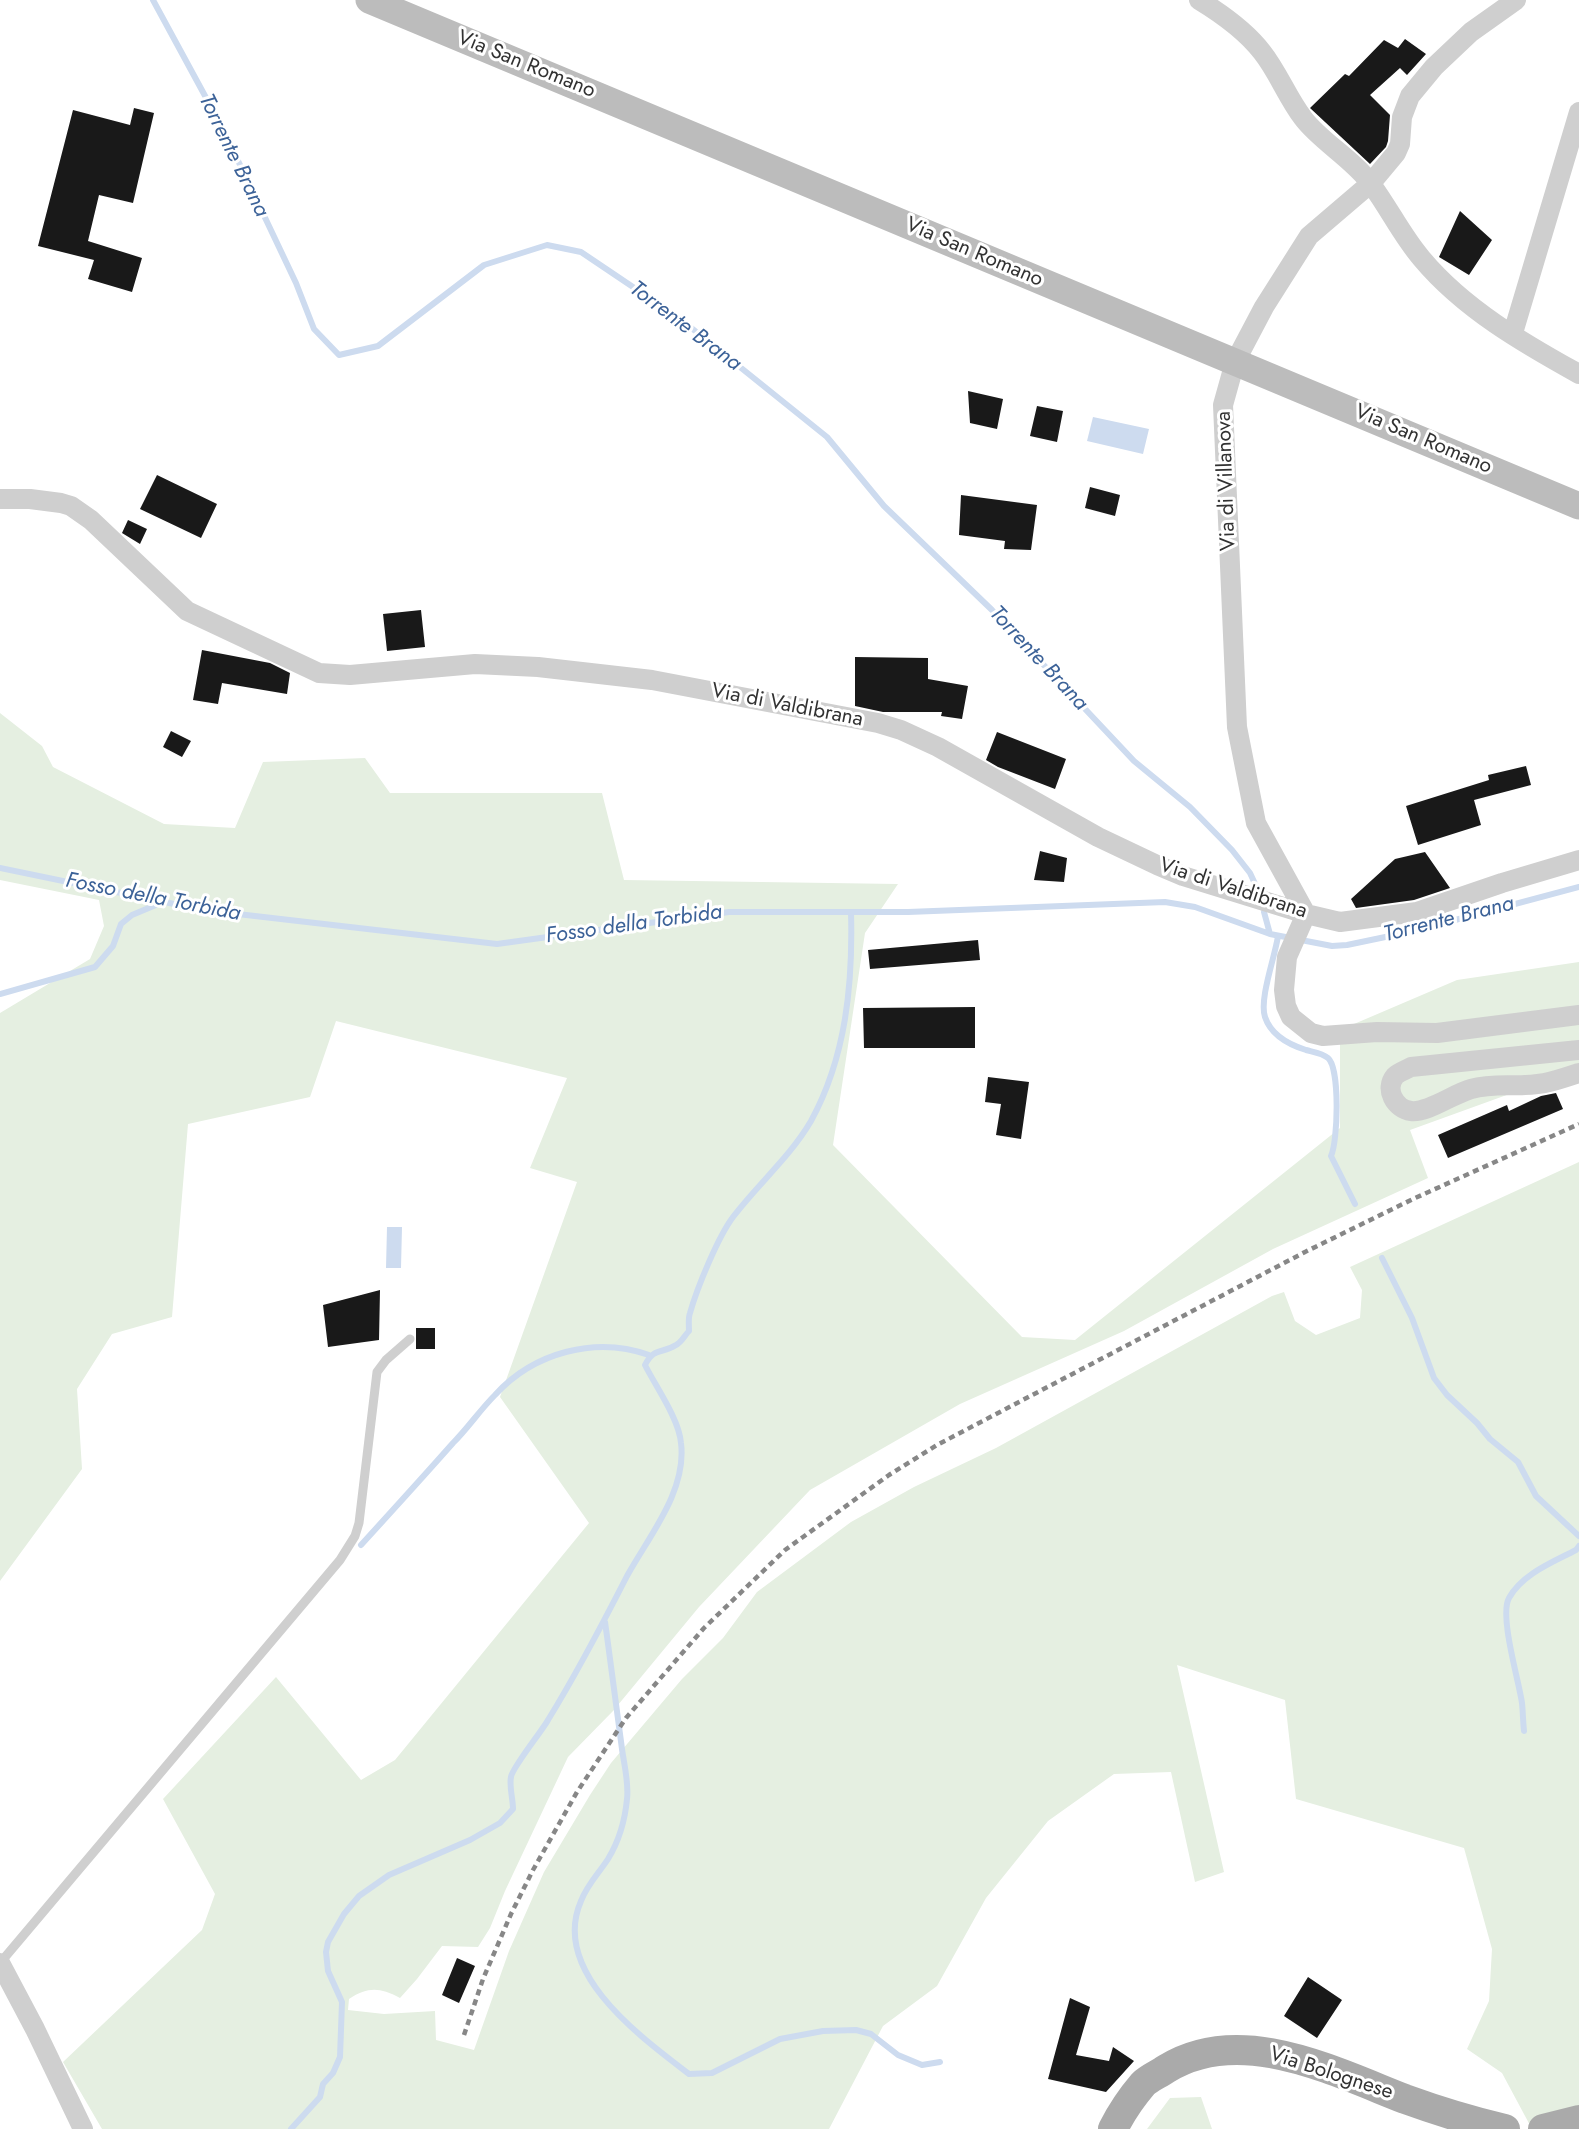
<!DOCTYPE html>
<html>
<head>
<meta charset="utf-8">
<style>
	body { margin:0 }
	canvas { display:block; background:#fff }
</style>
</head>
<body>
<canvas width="1579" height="2129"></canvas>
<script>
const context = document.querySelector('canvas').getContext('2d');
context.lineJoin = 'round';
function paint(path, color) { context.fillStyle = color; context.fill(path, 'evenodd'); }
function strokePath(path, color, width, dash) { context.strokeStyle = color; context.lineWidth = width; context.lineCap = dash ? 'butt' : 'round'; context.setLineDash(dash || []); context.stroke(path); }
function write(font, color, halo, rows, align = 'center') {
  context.font = font + ' Jost,sans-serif'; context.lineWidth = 6; context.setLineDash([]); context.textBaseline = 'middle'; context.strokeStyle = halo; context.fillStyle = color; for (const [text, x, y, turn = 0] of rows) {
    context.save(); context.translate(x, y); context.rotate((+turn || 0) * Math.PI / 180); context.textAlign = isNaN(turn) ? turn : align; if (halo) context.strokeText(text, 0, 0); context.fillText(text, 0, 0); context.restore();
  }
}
paint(new Path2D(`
	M0,713L42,746L53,767L164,824L235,828L263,762L365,758L390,793H602L624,880L898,884L865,933L833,1145L1022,1337L1075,1340L1340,1128V1030L1457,980L1579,962V1066L1526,1088L1410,1130L1428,1178L1273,1249L1124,1331L960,1404L810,1490L699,1607L613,1711L568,1757L505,1891L490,1928L478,1947L442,1946L417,1979L400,1998C379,1987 368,1987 349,1999L348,2010L384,2014L435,2011L436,2040L474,2050L509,1951L544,1872L590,1795L611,1763L682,1679L723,1638L757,1592L851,1522L914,1487L996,1448L1272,1296L1284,1292L1295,1321L1316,1335L1360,1318L1362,1290L1350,1267L1579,1162V2129H1532L1502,2073L1467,2049L1489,2001L1492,1949L1464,1848L1296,1799L1285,1700L1177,1665L1224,1872L1195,1882L1171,1772L1114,1774L1048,1821L986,1898L937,1986L883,2026L829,2129H102L63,2062L202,1930L215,1894L163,1799L276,1677L361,1780L395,1760L589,1523L500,1397L577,1182L530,1168L567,1078L336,1021L310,1097L188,1124L172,1317L112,1334L77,1389L82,1469L0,1581V1013L90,959L104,926L99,900L0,880Z
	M1201,2097L1212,2129H1147L1170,2098Z`), '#e5efe1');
paint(new Path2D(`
	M1093,417L1149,429L1143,454L1087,441Z
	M387,1227H402L401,1268H386Z`), '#cddbef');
strokePath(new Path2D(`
	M153,0L223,129L296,283L314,329L339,355L378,346L484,265L547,245L581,252L679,318L827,437L884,506L992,610L1134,761L1190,807L1232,850L1250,873L1257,888
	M0,868L203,910L497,944L729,912H908L1165,902L1195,907L1270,934L1332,946L1347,945L1414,931L1579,887
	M1264,912L1270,934
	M1278,936C1275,957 1259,999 1265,1017C1271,1035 1290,1045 1306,1050C1313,1052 1322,1053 1328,1058C1340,1068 1338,1141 1331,1156L1355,1204
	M0,994L95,967L113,946L121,924L132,915L163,902
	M1382,1258L1412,1318L1434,1378L1447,1395L1477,1423L1490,1439L1518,1462L1536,1496L1579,1536
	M361,1545C392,1511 423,1477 453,1443C468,1428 480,1410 495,1395C534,1352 596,1336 649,1355
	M605,1622C611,1664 616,1706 622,1749C624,1764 629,1783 627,1799C625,1820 619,1841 608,1859C599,1873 587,1885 581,1901C550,1972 641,2037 689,2074L712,2073L780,2039L823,2031L856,2030L871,2034L898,2055L922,2065L940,2062
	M1524,1731C1523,1722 1523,1713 1522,1703C1519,1681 1499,1616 1509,1598C1522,1574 1553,1562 1576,1550L1579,1546
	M291,2129L320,2097L323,2084L333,2073L340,2057L342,2002L328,1971L326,1952L328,1942L344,1914L359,1896L389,1875L470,1840L500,1823L513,1809C513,1799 509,1786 511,1777C512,1768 542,1731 548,1720C577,1673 602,1625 627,1576C649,1536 687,1491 681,1443C679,1419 656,1387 645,1365C654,1347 662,1354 676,1345C681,1343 685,1335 689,1331C689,1325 688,1318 690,1313C697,1288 718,1237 733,1217C758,1184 790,1157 811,1121C846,1057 853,984 851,912`), '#cddbef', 6);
paint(new Path2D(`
	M1405,39L1426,54L1407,75L1400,68L1370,95L1390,115L1388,141L1386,147L1370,164L1310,108L1345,74L1349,76L1384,40L1398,48Z
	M134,108L154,113L133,203L99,195L88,241L142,258L132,292L88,279L94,260L38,246L73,110L130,125Z
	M1460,211L1492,240L1469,275L1439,257Z
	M968,391L1003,399L997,429L970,423Z
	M1037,406L1063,411L1057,442L1030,436Z
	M157,475L217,504L201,538L140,509Z
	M1090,487L1120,495L1115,516L1085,508Z
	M961,495L1037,505L1031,550L1004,549L1005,541L959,535Z
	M128,520L147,529L140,544L122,533Z
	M421,610L425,647L387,651L383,614Z
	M202,650L270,663L290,673L287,694L222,683L218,704L193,700Z
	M855,657L928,658V679L968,686L962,719L941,716L942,712H883L855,706Z
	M171,731L191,741L182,757L163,747Z
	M997,732L1066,759L1055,789L998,767L986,760Z
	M1526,766L1531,785L1474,800L1481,825L1418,845L1406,806L1489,780L1488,775Z
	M1040,851L1067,858L1064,882L1034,880Z
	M1425,852L1450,888L1414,900L1356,908L1351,899L1395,859Z
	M978,940L980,960L870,969L868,950Z
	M975,1007V1048H864L863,1008Z
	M988,1077L1029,1082L1021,1139L996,1135L1001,1104L985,1102Z
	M1556,1093L1563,1109L1448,1158L1438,1135L1507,1105L1509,1111L1541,1096Z
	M380,1290L379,1340L328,1347L323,1305Z
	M416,1328H435V1349H416Z
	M457,1958L475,1966L459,2003L442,1995Z
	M1308,1977L1342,2000L1317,2038L1284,2016Z
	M1070,1998L1090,2007L1076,2055L1109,2061L1113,2047L1134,2061L1106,2092L1048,2079Z`), '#191919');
strokePath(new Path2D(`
	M0,1963L340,1560L355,1536L359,1523L377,1372L386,1360L410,1339`), '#cfcfcf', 9);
strokePath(new Path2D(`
	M1199,0C1222,14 1245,30 1262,52C1278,72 1287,97 1303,118C1320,141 1353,159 1371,184C1389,208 1402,236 1422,259C1464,309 1523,343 1579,374
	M1513,333L1579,112
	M0,499H30L61,503L71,506L91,520L187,611L319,673L350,675L475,664L538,667L652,680L878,723L901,730L938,747L1098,837L1157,865L1183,876L1306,914L1340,922L1417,912L1502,883L1579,860
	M1306,914L1256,823L1237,727L1223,405L1235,362L1264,307L1309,236L1371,183L1396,153L1400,144L1402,117L1410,96L1434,67L1471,32L1516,0
	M1306,914L1287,957L1284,990L1286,1006L1291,1017L1311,1033L1323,1036L1377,1032L1437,1033L1579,1015
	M1579,1050L1411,1067C1406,1070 1399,1072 1395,1076C1384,1089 1395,1109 1411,1111C1428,1113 1453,1094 1471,1089C1489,1084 1506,1086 1525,1085C1544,1085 1561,1079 1579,1073
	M0,1963L35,2029L83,2129`), '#cfcfcf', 20);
strokePath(new Path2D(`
	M369,0L1579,506`), '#bcbcbc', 27);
strokePath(new Path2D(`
	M1113,2129C1121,2113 1131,2098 1143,2084C1149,2078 1159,2074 1166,2069C1240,2023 1333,2071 1405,2099C1438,2111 1471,2121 1505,2129
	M1543,2129L1579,2120`), '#aaa', 30);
strokePath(new Path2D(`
	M464,2035L483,1979L511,1914L533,1870L577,1792L626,1718L704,1628L785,1550L889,1475L937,1445L1305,1252L1413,1199L1579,1124`), '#878787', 4.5, [6, 4.5]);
write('21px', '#323232', '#fff', [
	["Via San Romano",526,65,22],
	["Via San Romano",974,253,23],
	["Via San Romano",1423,440,23],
	["Via di Villanova",1227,481,-92],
	["Via di Valdibrana",787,706,11],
	["Via di Valdibrana",1233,889,18],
	["Via Bolognese",1331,2074,18]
]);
write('italic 22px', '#3c6298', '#fff', [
	["Torrente Brana",233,156,64],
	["Torrente Brana",685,327,37],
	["Torrente Brana",1038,659,47],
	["Fosso della Torbida",153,898,11],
	["Torrente Brana",1449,920,-14],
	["Fosso della Torbida",634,925,-8]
]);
</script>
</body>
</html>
